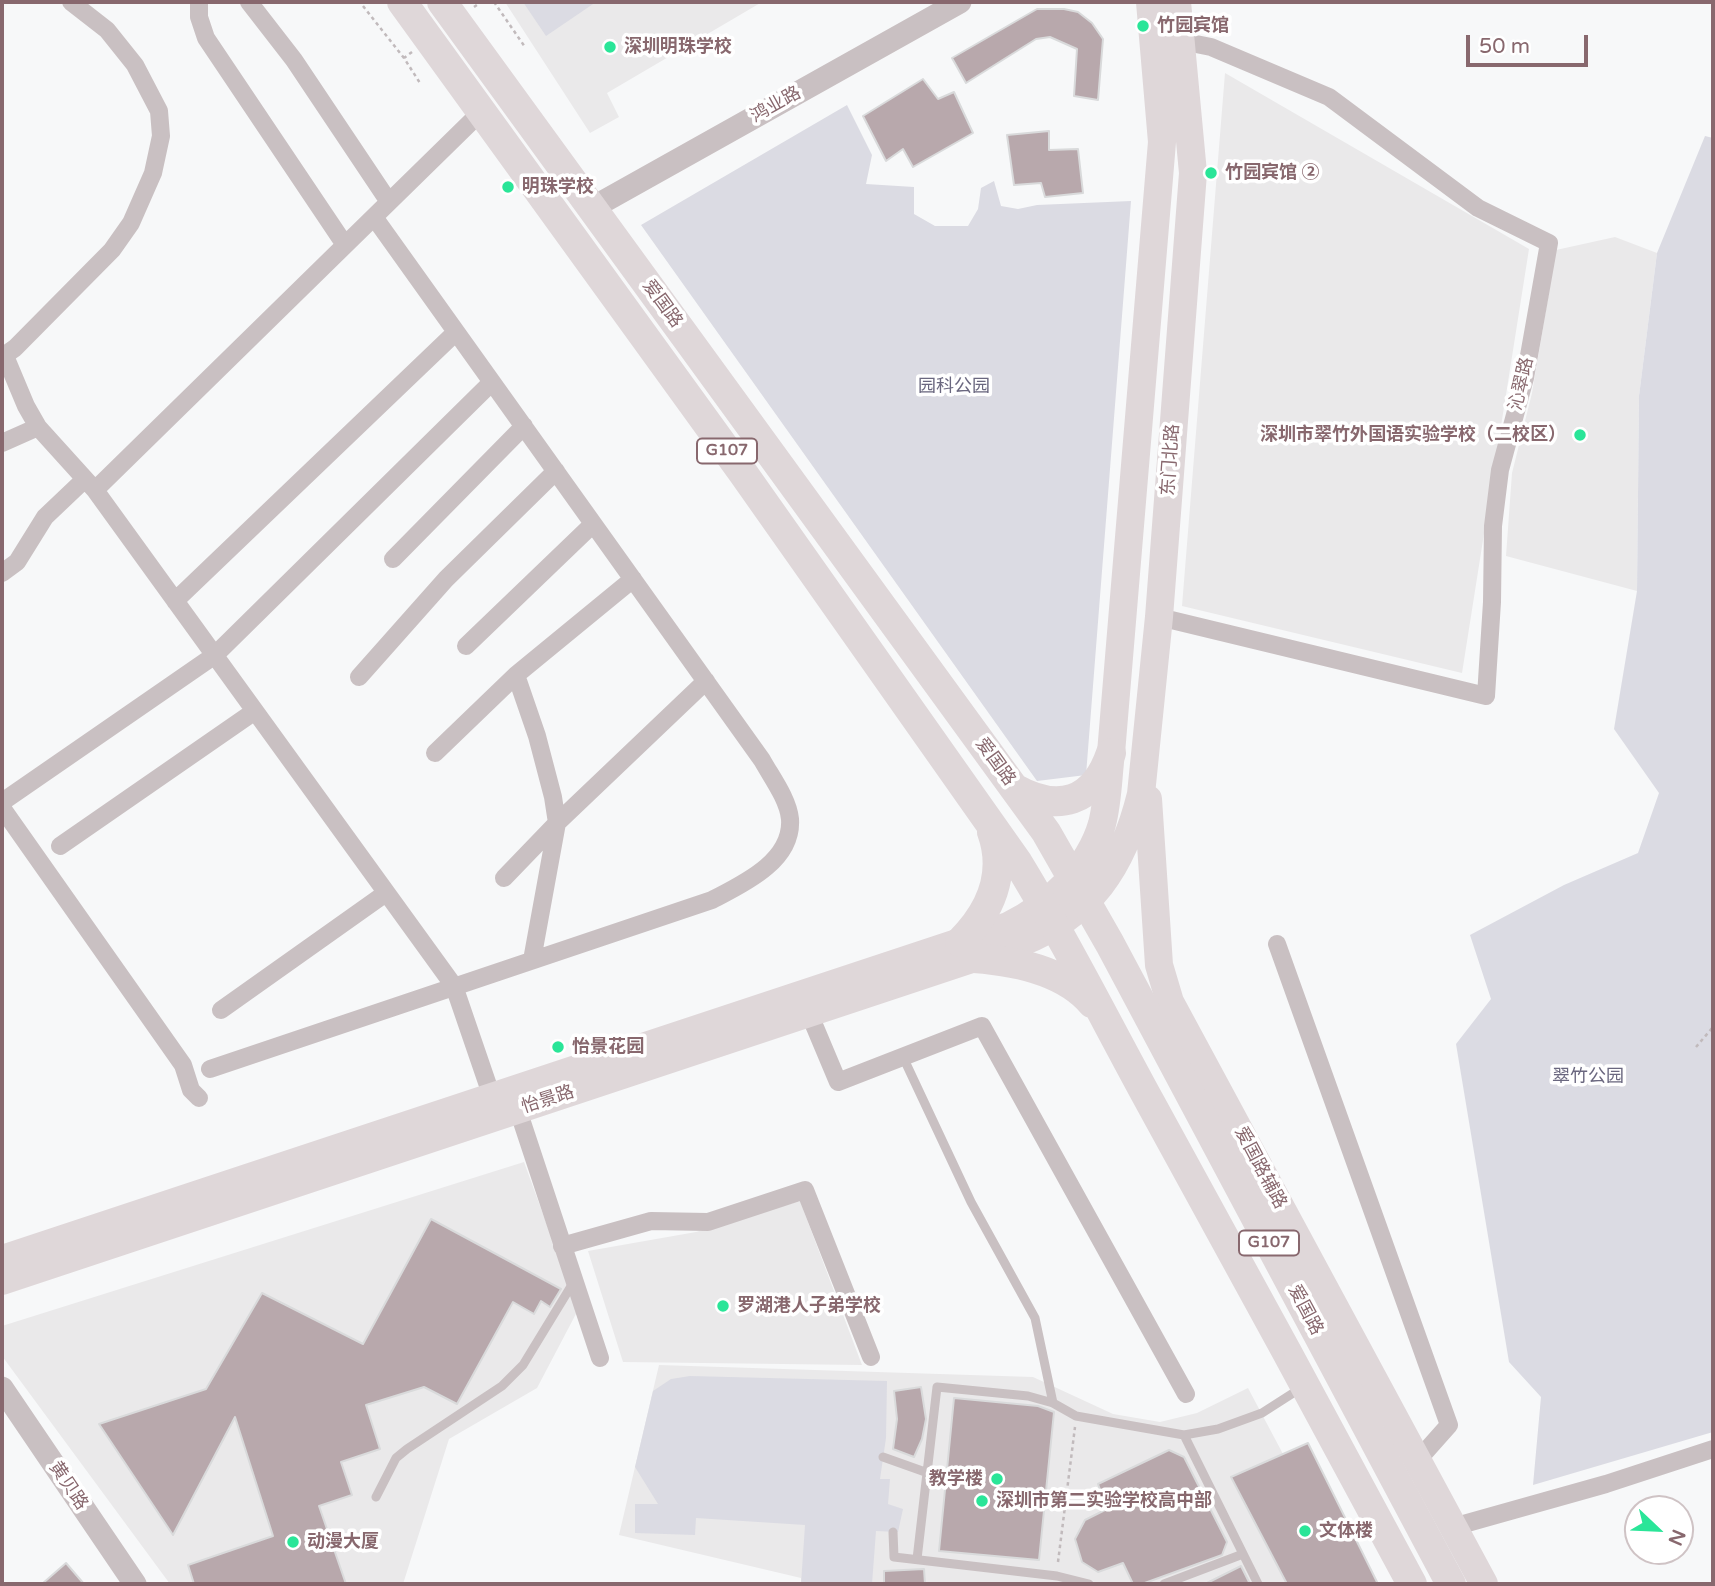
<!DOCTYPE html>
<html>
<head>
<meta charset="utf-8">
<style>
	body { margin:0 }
	#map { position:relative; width:1715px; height:1586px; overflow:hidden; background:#f7f8f9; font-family:"Varela Round",sans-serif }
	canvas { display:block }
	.frame { position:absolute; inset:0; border:4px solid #88686e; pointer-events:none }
	.north { position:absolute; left:1624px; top:1495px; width:70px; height:70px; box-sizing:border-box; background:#fff; border:2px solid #cfc3c5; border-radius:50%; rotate:113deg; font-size:19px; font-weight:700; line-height:28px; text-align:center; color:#88686e }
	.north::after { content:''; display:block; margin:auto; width:24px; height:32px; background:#2ae598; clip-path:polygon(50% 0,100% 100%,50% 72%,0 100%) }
	.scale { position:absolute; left:1466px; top:35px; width:122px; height:32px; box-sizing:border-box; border:4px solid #88686e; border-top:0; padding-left:9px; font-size:21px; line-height:24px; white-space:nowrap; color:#88686e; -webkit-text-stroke:5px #fff; paint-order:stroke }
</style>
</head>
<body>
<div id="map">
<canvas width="1715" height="1586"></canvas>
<div class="frame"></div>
<div class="north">N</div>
<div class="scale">50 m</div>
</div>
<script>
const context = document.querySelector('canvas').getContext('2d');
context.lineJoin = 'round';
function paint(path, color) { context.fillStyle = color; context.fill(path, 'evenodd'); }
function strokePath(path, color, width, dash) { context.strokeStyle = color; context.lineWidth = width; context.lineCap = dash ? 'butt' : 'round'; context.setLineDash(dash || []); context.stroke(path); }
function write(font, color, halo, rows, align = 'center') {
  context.font = font + ' "Varela Round","Noto Sans SC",sans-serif'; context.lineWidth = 7; context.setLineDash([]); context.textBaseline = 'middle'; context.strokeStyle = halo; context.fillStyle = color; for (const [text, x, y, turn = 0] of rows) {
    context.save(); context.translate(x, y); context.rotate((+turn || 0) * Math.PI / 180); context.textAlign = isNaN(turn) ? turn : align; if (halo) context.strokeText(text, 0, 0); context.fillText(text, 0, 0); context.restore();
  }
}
paint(new Path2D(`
	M505,2H762L607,93L619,117L590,133Z
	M1225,73L1529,249L1462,673L1182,606Z
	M1615,237L1657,253L1639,396L1637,591L1506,556L1512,473L1532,393L1556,250Z
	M524,1162L578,1310L537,1388L449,1439L403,1584H170L2,1356V1326Z
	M800,1201L862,1365L623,1362L588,1251L696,1232Z
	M659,1365L1033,1377L1113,1414L1160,1422L1197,1413L1248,1388L1283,1454L1308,1443L1378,1584H801V1578L619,1535Z`), '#eae9ea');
paint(new Path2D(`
	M523,2H596L546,36Z
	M847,105L872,155L866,184L914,187V214L935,226H968L978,209L981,188L994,181L1001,206L1018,209L1037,205L1131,201L1086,775L1037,781L641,225Z
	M1705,136L1713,138V1432L1533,1485L1541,1397L1509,1362L1456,1044L1491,999L1470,935L1564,885L1638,853L1659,793L1614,729L1637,591L1639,396L1657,253Z
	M690,1376L887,1381L886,1438L880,1479H890L888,1504L903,1509L898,1532L876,1531L872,1584H801L805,1525L696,1518L695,1535L635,1533V1504H658L635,1467L653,1391L671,1379Z`), '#dbdbe3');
const building = new Path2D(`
	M1037,9H1064L1078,12L1092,23L1103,39L1098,100L1074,96L1077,49L1050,37L1036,39L966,83L952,58Z
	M923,79L938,99L954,92L973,133L913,167L903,149L886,161L863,116Z
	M1049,131V150L1078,149L1083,193L1045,197L1041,183L1014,185L1007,135Z
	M431,1219L561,1289L550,1307L541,1301L534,1314L513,1302L457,1404L424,1387L366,1405L380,1449L341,1462L352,1495L319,1506L346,1584H194L188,1565L273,1536L235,1417L173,1535L99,1424L206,1389L262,1293L363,1344Z
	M921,1387L926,1419L922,1439L914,1457L893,1449L897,1419L894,1391Z
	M954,1398L1038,1406L1054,1412L1039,1560L939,1551Z
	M1308,1443L1378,1584H1287L1231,1477Z
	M1169,1450L1184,1457L1227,1542L1222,1555L1142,1584H1133L1123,1563L1098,1572L1082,1562L1075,1539L1085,1520L1107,1509L1098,1484Z
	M66,1563L84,1584H42Z
	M1241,1566L1250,1584H1205Z
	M924,1569L925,1584H884V1571Z`);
paint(building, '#b8a8ac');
strokePath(building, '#d9dadb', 2);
strokePath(new Path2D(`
	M494,2L525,47
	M363,6L404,58
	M474,7L481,2
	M412,52L404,58L420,83
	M1696,1047L1713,1027
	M1058,1562L1075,1427`), '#c1babc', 2.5, [3.5, 3.5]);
strokePath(new Path2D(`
	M903,1057L971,1202L1035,1318L1053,1403
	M1184,1435L1258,1584
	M883,1457L928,1473
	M376,1497L396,1458L407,1449L502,1386L523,1365L573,1283
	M893,1532L894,1557L1057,1576L1089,1584
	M917,1559L937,1387L1028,1396L1053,1403L1076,1416L1184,1435L1218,1429L1262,1413L1301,1388
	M1164,1584L1243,1554`), '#c9c0c2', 9);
strokePath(new Path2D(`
	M199,2V17L206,38L345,245
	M249,2L294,60L389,202
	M5,356L26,406L38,427L95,490L454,986L492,1097
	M2,357L15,348L112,250L131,223L153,173L161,136L159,111L135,65L107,30L71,2
	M2,443L38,427
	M95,490L481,112
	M393,559L524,426
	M2,573L17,562L45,517L85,479
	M175,601L456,332
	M1159,617L1486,696L1492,602L1493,526L1500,470L1525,378L1549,243L1478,208L1329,97L1211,47L1181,41
	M466,646L593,524
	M516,675L537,736L553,797L557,823L532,960
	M359,677L446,579L556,471
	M435,753L516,675L633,579
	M2,802L215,655L492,382
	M2,808L183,1065L191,1090L199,1098
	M60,846L255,711
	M504,878L557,823L706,681
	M1277,944L1449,1425L1417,1461
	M221,1010L386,893
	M809,1013L838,1082L982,1026L1186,1394
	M210,1069L712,900C743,884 793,861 790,819C788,799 772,778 762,760L374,217
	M518,1110L600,1358
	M562,1246L651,1221L708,1222L805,1190L871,1357
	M1453,1527L1606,1484L1713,1449`), '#c9c0c2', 18);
strokePath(new Path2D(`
	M592,208L960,2
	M2,1388L135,1584`), '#c9c0c2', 23);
strokePath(new Path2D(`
	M1148,799L1159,965L1170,1002L1484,1584
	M2,1259L1008,926C1049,906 1089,869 1102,824C1108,801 1108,777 1111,753L1162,142L1150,2
	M2,1281L1020,943C1091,915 1123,867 1141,794L1159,617L1193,173L1177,2`), '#dfd7d9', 28);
strokePath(new Path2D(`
	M402,2L743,473L1018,863C1066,941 1107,1024 1151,1104C1239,1264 1326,1423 1412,1584
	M442,2L1046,832L1110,944L1451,1584
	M1014,788C1058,813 1094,803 1111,753
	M960,942C990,912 1007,874 992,832
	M974,958C1015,961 1064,970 1092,1003`), '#dfd7d9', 30);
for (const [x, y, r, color] of [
	[1143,26,7,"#2ae598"],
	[610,47,7,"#2ae598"],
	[1211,173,7,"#2ae598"],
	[508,187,7,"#2ae598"],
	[1580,435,7,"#2ae598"],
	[558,1047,7,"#2ae598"],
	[723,1306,7,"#2ae598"],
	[997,1479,7,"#2ae598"],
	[982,1501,7,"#2ae598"],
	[1305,1531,7,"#2ae598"],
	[293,1542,7,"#2ae598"]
]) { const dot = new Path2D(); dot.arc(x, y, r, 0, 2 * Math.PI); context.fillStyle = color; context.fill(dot); strokePath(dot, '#fff', 2.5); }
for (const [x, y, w] of [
	[727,451,60],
	[1269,1243,60]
]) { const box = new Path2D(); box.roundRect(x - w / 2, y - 12.5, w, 25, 5); context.fillStyle = '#fff'; context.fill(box); strokePath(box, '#88686e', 2); }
write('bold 16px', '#88686e', null, [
	["G107",727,451],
	["G107",1269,1243]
]);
write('bold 18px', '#88686e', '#fff', [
	["竹园宾馆",1157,26],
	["深圳明珠学校",624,47],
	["竹园宾馆 ②",1225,173],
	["明珠学校",522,187],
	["深圳市翠竹外国语实验学校（二校区）",1566,435,"right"],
	["怡景花园",572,1047],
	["罗湖港人子弟学校",737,1306],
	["教学楼",983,1479,"right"],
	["深圳市第二实验学校高中部",996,1501],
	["文体楼",1319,1531],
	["动漫大厦",307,1542]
], 'left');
write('18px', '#88686e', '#fff', [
	["鸿业路",776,105,-29],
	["爱国路",662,304,54],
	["沁翠路",1522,384,-77],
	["东门北路",1171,460,-86],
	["爱国路",995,762,54],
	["怡景路",548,1100,-18],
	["爱国路辅路",1260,1168,62],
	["爱国路",1305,1310,62],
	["黄贝路",68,1486,56]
]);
write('18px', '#6a677f', '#fff', [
	["园科公园",954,387],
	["翠竹公园",1588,1077]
]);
</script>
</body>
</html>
